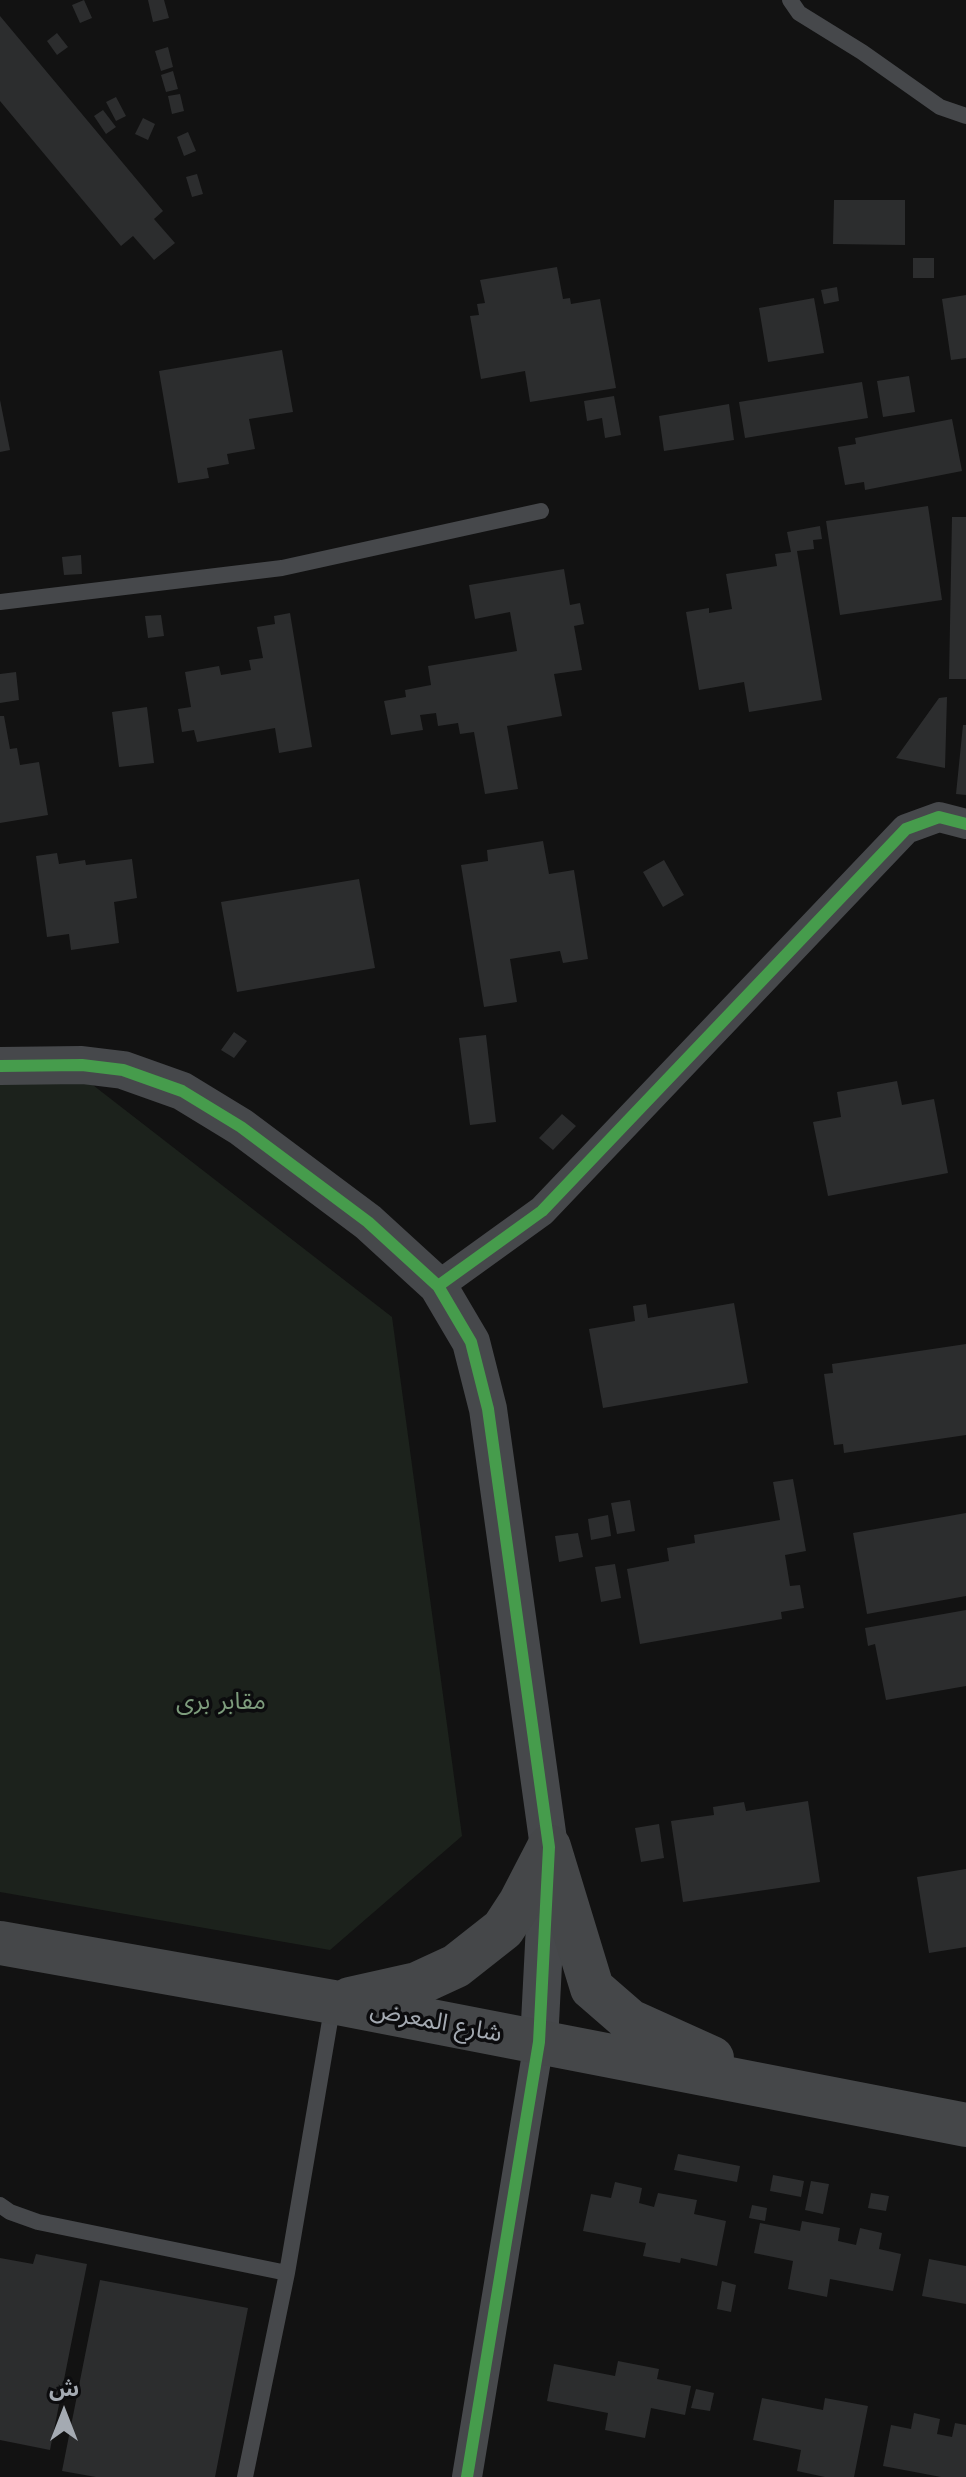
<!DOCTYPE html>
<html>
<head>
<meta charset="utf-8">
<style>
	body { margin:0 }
	#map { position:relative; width:966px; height:2477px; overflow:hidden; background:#121212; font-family:"Work Sans","Noto Sans Arabic",sans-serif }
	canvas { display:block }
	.north { position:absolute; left:24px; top:2373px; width:80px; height:80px; -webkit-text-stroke:6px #0c0c0e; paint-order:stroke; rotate:0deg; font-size:22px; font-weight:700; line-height:32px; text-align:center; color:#a4aab2 }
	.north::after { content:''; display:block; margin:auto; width:28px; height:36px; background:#a4aab2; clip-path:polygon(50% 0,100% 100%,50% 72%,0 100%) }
</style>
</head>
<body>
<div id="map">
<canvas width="966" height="2477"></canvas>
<div class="north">ش</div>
</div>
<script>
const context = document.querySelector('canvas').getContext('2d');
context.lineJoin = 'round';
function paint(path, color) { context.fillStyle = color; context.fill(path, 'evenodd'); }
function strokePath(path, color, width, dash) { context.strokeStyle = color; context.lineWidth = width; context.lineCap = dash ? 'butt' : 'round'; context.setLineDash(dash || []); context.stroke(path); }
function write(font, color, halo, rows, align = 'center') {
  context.font = font + ' "Work Sans","Noto Sans Arabic",sans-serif'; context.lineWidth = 7; context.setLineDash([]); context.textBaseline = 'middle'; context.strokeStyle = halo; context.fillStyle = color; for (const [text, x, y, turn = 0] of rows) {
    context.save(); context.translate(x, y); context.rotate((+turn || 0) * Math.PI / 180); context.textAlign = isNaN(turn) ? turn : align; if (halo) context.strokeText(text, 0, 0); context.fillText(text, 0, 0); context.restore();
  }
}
paint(new Path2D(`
	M0,1081L89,1082L392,1317L462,1836L330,1950L0,1892Z`), '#1c221c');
paint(new Path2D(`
	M84,0L92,18L80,23L72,5Z
	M148,0H164L169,18L153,22Z
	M0,16L163,211L154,219L175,243L154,260L133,236L121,246L0,101Z
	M57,33L68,47L57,55L47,41Z
	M168,47L173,67L161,71L155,51Z
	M173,71L178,89L166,92L161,75Z
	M180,94L184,111L172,114L168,96Z
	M116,97L126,116L116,121L106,102Z
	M103,110L116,127L106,134L94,116Z
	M143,118L155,124L148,140L135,134Z
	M188,132L196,151L184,156L177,137Z
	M197,174L203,194L192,197L186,177Z
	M834,200H905V245L833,244Z
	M913,258H934V278H913Z
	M557,267L563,299L570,298L571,304L600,299L616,388L530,402L525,371L481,379L470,316L479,315L477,304L485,303L480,280Z
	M837,287L839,301L824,304L821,290Z
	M966,295V358L951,360L942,299Z
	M814,298L824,353L768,362L759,308Z
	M282,350L293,412L249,419L255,449L227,454L229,464L207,468L209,478L178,483L159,371Z
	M909,376L915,412L883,417L877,381Z
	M862,382L868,418L745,438L739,402Z
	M614,396L621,435L605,438L602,418L587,421L584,401Z
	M0,400L10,450L0,452Z
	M729,404L734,440L664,451L659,416Z
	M952,419L962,471L865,490L864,482L845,485L838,447L856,444L855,438Z
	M928,506L942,600L840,615L826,521Z
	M952,517H966V679H949Z
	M820,526L822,539L813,540L814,549L797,551L822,700L749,712L744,682L699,690L686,612L709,608V613L732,609L726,574L777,566L775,554L791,552L787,532Z
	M81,555L82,574L64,575L62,557Z
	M564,569L570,605L580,603L584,624L574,626L582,670L554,674L562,716L507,726L518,789L485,794L474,732L460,734L458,723L438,726L436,713L420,715L423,730L391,735L384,701L406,697L405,690L431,685L428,666L517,651L510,612L475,619L469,585Z
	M290,613L312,747L279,753L275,728L197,742L194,730L182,732L178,709L191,707L185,672L219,666L221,675L251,670L249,660L263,658L257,627L275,624L274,616Z
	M161,615L164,636L148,638L145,616Z
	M16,672L19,700L0,703V674Z
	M947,697L945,768L896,758L939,698Z
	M147,707L154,763L119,767L112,712Z
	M0,716H4L10,749L17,748L20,765L39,762L48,815L0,823Z
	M963,725H966V795L956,794Z
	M543,841L549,874L574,870L588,959L563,963L560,951L510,959L517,1002L484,1007L461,865L488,861L487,850Z
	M57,853L59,864L85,860L86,865L132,859L137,898L114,902L119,943L71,950L69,934L47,937L36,856Z
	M664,860L684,895L663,907L643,872Z
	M359,879L375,968L237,992L221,902Z
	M234,1032L247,1041L234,1058L221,1050Z
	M486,1035L496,1122L470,1125L459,1038Z
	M897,1081L902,1105L934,1099L948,1173L828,1196L813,1122L841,1117L837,1092Z
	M562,1114L576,1126L553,1150L539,1138Z
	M734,1303L748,1383L603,1408L589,1329L635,1321L633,1306L646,1304L648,1318Z
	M966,1344V1435L844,1453L843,1444L834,1445L824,1374L833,1373L832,1364Z
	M793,1479L806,1551L785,1555L790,1586L800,1585L804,1608L781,1612L782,1619L640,1644L627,1569L669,1561L667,1548L695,1543L694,1535L780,1520L773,1482Z
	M630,1500L635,1531L617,1534L611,1503Z
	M966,1513V1596L867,1614L853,1533Z
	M608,1515L611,1536L591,1540L588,1519Z
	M578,1533L583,1557L559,1562L555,1536Z
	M615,1564L621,1598L601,1602L595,1567Z
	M966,1610V1686L886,1700L875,1644L868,1646L865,1628Z
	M808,1801L820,1882L683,1902L671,1821L714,1815L713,1807L744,1802L746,1811Z
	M659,1824L664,1858L641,1862L635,1828Z
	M966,1869V1947L929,1953L917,1877Z
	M678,2154L740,2166L737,2182L674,2170Z
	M773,2175L804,2181L801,2197L770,2191Z
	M811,2181L829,2184L823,2214L805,2210Z
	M615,2182L642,2188L639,2203L654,2207L658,2193L697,2200L694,2214L726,2221L717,2266L681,2258L680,2263L643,2256L646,2243L583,2231L591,2194L611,2198Z
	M871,2193L889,2196L886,2211L868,2208Z
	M752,2205L767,2208L765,2221L749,2218Z
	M802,2221L840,2228L838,2241L856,2245L860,2228L882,2233L879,2249L901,2254L893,2291L830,2279L827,2297L788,2289L793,2261L754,2253L760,2223L800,2231Z
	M36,2254L87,2264L50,2450L0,2440V2258L33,2264Z
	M929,2259L966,2266V2304L922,2296Z
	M100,2280L248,2308L215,2477H96L62,2471Z
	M722,2281L736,2285L731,2312L717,2309Z
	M618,2361L659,2369L657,2379L691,2386L685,2415L651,2408L645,2438L605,2430L608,2413L547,2401L554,2364L615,2376Z
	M696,2389L714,2393L710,2411L691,2408Z
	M762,2398L823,2410L825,2398L868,2406L854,2477H825L797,2471L801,2450L753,2440Z
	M914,2413L940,2419L937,2434L952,2437L955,2423L966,2425V2477H941L883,2466L891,2425L911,2429Z`), '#2c2d2e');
strokePath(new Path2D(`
	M790,0L799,13L862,52L940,107L966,116
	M0,602L282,568L541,511
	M0,2205L10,2212L38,2222L287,2273
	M245,2477L287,2273L333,2003`), '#46484b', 16);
strokePath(new Path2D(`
	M438,1286L542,1211L906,829L939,817L966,824
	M467,2477L539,2042`), '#46484b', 30);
strokePath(new Path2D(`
	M0,1066L82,1065L123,1070L182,1091L241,1127L368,1222L438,1286L471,1342L488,1409L549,1847L539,2042`), '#46484b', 38);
strokePath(new Path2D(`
	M549,1847L592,1988L630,2021L712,2058
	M0,1943L333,2002L966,2125
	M350,1999L417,1984L456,1966L503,1929L520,1903L549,1847`), '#454749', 44);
strokePath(new Path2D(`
	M0,1066L82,1065L123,1070L182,1091L241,1127L368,1222L438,1286L471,1342L488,1409L549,1847L539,2042L467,2477
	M438,1286L542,1211L906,829L939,817L966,824`), '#469c4c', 12);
write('24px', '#7d9c7c', '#0c0c0e', [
	["مقابر برى",221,1702]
]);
write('24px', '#a4aab2', '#0c0c0e', [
	["شارع المعرض",436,2022,11]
]);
</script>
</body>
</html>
